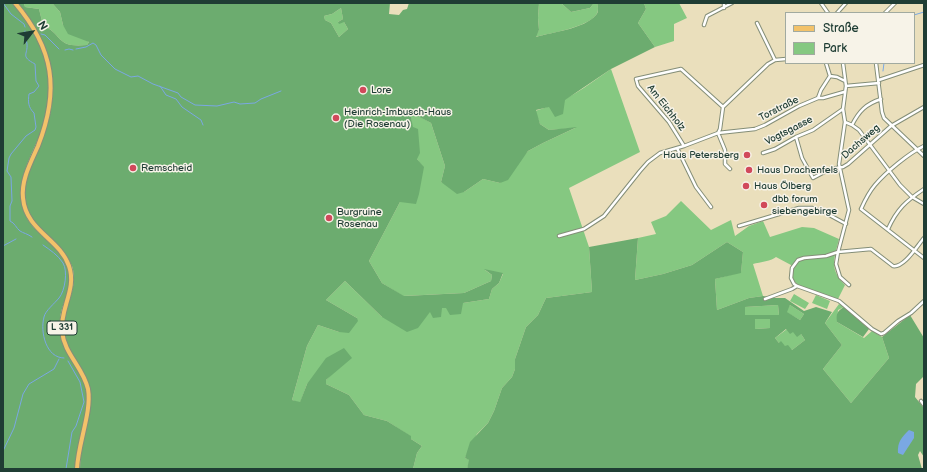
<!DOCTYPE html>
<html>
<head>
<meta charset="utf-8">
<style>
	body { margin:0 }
	#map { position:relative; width:927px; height:472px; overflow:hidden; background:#eadfbc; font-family:"Balsamiq Sans",sans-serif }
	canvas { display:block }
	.frame { position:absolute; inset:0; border:4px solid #1f3d34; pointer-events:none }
	.legend { position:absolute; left:785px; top:12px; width:130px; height:52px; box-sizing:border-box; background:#f7f3e8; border:1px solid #a1aaa0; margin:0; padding:5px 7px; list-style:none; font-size:12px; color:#1f3d34 }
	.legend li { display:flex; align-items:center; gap:8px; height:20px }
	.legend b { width:20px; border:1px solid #a1aaa0 }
	.north { position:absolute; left:12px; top:12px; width:40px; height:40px; -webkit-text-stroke:3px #f7f3e8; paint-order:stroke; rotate:59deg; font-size:11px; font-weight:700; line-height:16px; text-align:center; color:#1f3d34 }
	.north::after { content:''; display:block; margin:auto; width:14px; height:18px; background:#1f3d34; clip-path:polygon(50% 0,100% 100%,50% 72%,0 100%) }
</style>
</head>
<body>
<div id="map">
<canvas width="927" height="472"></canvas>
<div class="frame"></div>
<ul class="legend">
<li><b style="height:5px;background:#f3c26a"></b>Straße</li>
<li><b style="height:11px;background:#85c881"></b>Park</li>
</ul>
<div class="north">N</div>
</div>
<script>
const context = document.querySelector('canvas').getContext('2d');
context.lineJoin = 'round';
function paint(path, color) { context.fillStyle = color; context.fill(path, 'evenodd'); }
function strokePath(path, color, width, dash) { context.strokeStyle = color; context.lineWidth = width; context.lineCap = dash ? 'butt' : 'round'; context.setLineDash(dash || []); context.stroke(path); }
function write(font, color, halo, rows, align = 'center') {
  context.font = font + ' "Balsamiq Sans",sans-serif'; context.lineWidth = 3; context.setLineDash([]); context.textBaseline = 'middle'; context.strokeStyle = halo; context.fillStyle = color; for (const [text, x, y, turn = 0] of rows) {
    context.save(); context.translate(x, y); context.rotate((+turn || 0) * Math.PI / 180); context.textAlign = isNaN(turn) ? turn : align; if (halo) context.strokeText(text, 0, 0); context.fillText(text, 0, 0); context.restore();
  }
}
paint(new Path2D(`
	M24,3H52L60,12L63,25L89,42L87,45C56,48 64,36 43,25L39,9L25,7Z
	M539,3H561L571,12L590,8L594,3H597C598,7 599,11 596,15C586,28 550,33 535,37L539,30L538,18Z
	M644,3H679L687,18L674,24V41L655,47L638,23L646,9Z
	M341,8L343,19L338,22H344L348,29L339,37L331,23L325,20L324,16L332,14Z
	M611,69L640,152L569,188L589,247L592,292L546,298L538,315L526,327L515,359V369L512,377L502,388L494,411L488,423L477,434L465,458L470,460L467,469H413L417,453L422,446L411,439L410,436L387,421L364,415L349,395L326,384V380L337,369L307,384L300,403L292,400L307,346L318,325L339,332L357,318L326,300L345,281L382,317L426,316L430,311L442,308L463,303L489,299L492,289L499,283L503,274L485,270L492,275L491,281L464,293L403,296L382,283L369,261L400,202L421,176L423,167L417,159L410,111L431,123L445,166L441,182L464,192L483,179L500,183L528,151L543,143L575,128L549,130L540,124L535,111C564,103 587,86 611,69Z
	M681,201L711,230L731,220L735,236L749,226L763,221L770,237L802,227L814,228L839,239C834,259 829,269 845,285L838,299C828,296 803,290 796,283C791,278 792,270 791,265L776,257C772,261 760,262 753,264L763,296L749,298L717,310L715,279L741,272L743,252L727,242L692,265L663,274L635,280L638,238L656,234L651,222L666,216Z
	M794,294L809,303L805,309L790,301Z
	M816,295L830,301L827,309L812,303Z
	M839,304L844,307L838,310L837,322L864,338L872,331L882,337L889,358L851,403L823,369L842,345L825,323Z
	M778,305L779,315L745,316V307Z
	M790,305L804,314L800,320L786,312Z
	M755,319H770V328L755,329Z
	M787,329L801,334L805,340L792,350L779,343L775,338Z`), '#85c881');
paint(new Path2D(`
	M3,3H13C43,37 60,84 42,129C35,149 20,172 21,195C21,233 59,239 68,269C74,291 60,303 60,322C58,354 83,364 86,391C89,416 75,443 76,469H3Z
	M18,3H24L25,7L39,9L43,25C64,36 56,48 87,45L89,42L68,34L63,25L60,12L52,3H390L389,14L399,15L403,10L407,9L409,3H539L538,18L539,30L536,37C552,32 584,29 596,15C599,12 598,7 597,3H644L646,9L638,23L655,47L611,69L565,100L563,114L555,117L549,107L536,110L540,124L549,130L577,127L543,143L528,151L508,180L500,183L483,179L464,192L457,194L441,182L445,166L431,123L410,112L413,127L418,129L420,153L417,159L424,167L419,194L416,204L400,202L369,261L382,283L404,296L464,293L491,281L492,275L484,269L503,273L499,283L492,289L489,299L463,303L461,314L450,315L446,308H442L441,317L433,318L430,312L418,328L407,332L382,317L345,281L326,300L357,318L358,321L349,333L339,332L318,325L307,346L292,400L300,402L307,384L326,358L344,348L352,358L326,380V384L349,395L364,415L387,421L411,436V439L422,446L417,453L413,469H80C80,462 81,455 82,448C85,427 95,406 89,385C83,363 65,355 64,328C64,307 79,287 72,266C61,239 27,229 25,198C24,179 34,160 41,143C63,91 54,46 18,3ZM341,8L343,19L338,22L339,24L344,22L348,29L339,37L331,23L325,20L324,16L332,14Z
	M561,3H594L590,8L571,12Z
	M638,238L635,280L663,274L692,265L727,242L743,252L741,273L715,279L717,310L749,298L763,296L775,298H785L804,311L816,307L832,312L825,323L842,345L823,369L851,403L889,358L882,337L910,315L924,338V376L916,384L915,397L924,408V457L920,451L918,455L922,469H467L469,460L465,458L470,442L488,423L494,411L502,388L512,377L515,369V359L526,327L538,315L546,298L592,292L589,247ZM778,305L779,315H745V307ZM790,305L804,314L800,320L787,312ZM755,319H770V328L755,329ZM786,329L790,334L793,332L797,337L801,334L805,340L792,350L788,345L785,346L781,341L779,343L775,338Z
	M844,307L869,329L863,337L837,322C836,314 837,311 844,307Z`), '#6cac6f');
paint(new Path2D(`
	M909,430L914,432V438L903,455L898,453C897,442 902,437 909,430Z`), '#7aa8e3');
strokePath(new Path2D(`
	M3,3L11,14L24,24L25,27
	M914,15L924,12
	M25,31C24,38 26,38 27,44C28,55 20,56 35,64L36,81L39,86L34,92L29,94C28,102 28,107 34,113L36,127L35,130L26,136L11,154L9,158L7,171L11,177L12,201L10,206V221C15,223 16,228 20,231C23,233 28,234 32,237
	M41,34L45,35L59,49
	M76,49L86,47L93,43L96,45L101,55L115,69L131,77L138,76L153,84L178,93L181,97L195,105L217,106L234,102L240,104L255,103L261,99L281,91
	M65,50L69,49L73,50
	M883,71L884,63
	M160,86L166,95L176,99L182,107L201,120L203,125
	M43,245C50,250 58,255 63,263C68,271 65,291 59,298C55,303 45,311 44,317C40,332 46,358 64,358
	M3,246L16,239
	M3,451L14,428L23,394L29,384L54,369L59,359
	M66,469L72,432L76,426L84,402L80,382L68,361`), '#7aa8e3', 1);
const minor = new Path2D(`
	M724,3V8
	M821,3L828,13
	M837,13L846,3
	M885,13L895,3
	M757,23L775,60
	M704,25L707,16L732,3
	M826,63L830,76
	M843,63L846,86L843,109L845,122L839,164L849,210L838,252L836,264L840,277L849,285
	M876,63L882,112L884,118L924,156
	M879,80L924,65
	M846,86L879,83
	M818,98L821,90L830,76L837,77L845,81
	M845,122L852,125L859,130L900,185L912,197L924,204
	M852,125C859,111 866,104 881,99
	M796,137L802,158L813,178L830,169L843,167L848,164L891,126L924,107
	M684,146L669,122L638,86L636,79L681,69L723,107
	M677,148L696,187L711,207
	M763,153L775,149L796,137L813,130L843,109
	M730,169L725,164V150L718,133L755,129L765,125L799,106L818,98H823L844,92
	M861,209C865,200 869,192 875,185C886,172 909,153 924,146
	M861,209L924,258
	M739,226L799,208H812L822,211L846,224
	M888,229C897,209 906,201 924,189
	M559,236L584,229L604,216L640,171L648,162L660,153L684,146L718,133L720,129L723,107L768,64L775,60L786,59
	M924,238C917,246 904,268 893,266L871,249L838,252L826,256L804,258L798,260L792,268L791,278L794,284L797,286L839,301L872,329L881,334L884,333L898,321L911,313L924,301
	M765,299L792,289L797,286
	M921,401L924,405`);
const primary = new Path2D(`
	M15,3C54,49 60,90 38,146C31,162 21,180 23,198C26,231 59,238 69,266C77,289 60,308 62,331C64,354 83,367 88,389C92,412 78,443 77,469`);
strokePath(minor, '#848e78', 4.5);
strokePath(primary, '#848e78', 6);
strokePath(minor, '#fff', 2.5);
strokePath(primary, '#f3c26a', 4);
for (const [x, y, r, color] of [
	[363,90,4,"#d1495b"],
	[336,118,4,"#d1495b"],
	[747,155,4,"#d1495b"],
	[133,168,4,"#d1495b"],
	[749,170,4,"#d1495b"],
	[746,186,4,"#d1495b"],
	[764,205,4,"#d1495b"],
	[329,218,4,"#d1495b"]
]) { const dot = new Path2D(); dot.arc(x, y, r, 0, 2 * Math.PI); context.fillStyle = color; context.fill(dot); strokePath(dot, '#f7f3e8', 1.5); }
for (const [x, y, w] of [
	[62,328,30]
]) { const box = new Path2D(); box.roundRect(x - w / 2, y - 7, w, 14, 3); context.fillStyle = '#f7f3e8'; context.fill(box); strokePath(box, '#1f3d34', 1); }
write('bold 9px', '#1f3d34', null, [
	["L 331",62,328]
]);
write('10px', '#1f3d34', '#f7f3e8', [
	["Lore",371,90],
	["Heinrich-Imbusch-Haus",344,112],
	["(Die Rosenau)",344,124],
	["Haus Petersberg",739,155,"right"],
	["Remscheid",141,168],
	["Haus Drachenfels",757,170],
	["Haus Ölberg",754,186],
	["dbb forum",772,199],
	["siebengebirge",772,211],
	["Burgruine",337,212],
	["Rosenau",337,224]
], 'left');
write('10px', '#1f3d34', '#f7f3e8', [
	["Am Eichholz",666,108,52],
	["Torstraße",779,109,-27],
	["Vogtsgasse",789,131,-27],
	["Dachsweg",861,142,-41]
]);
</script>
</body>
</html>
